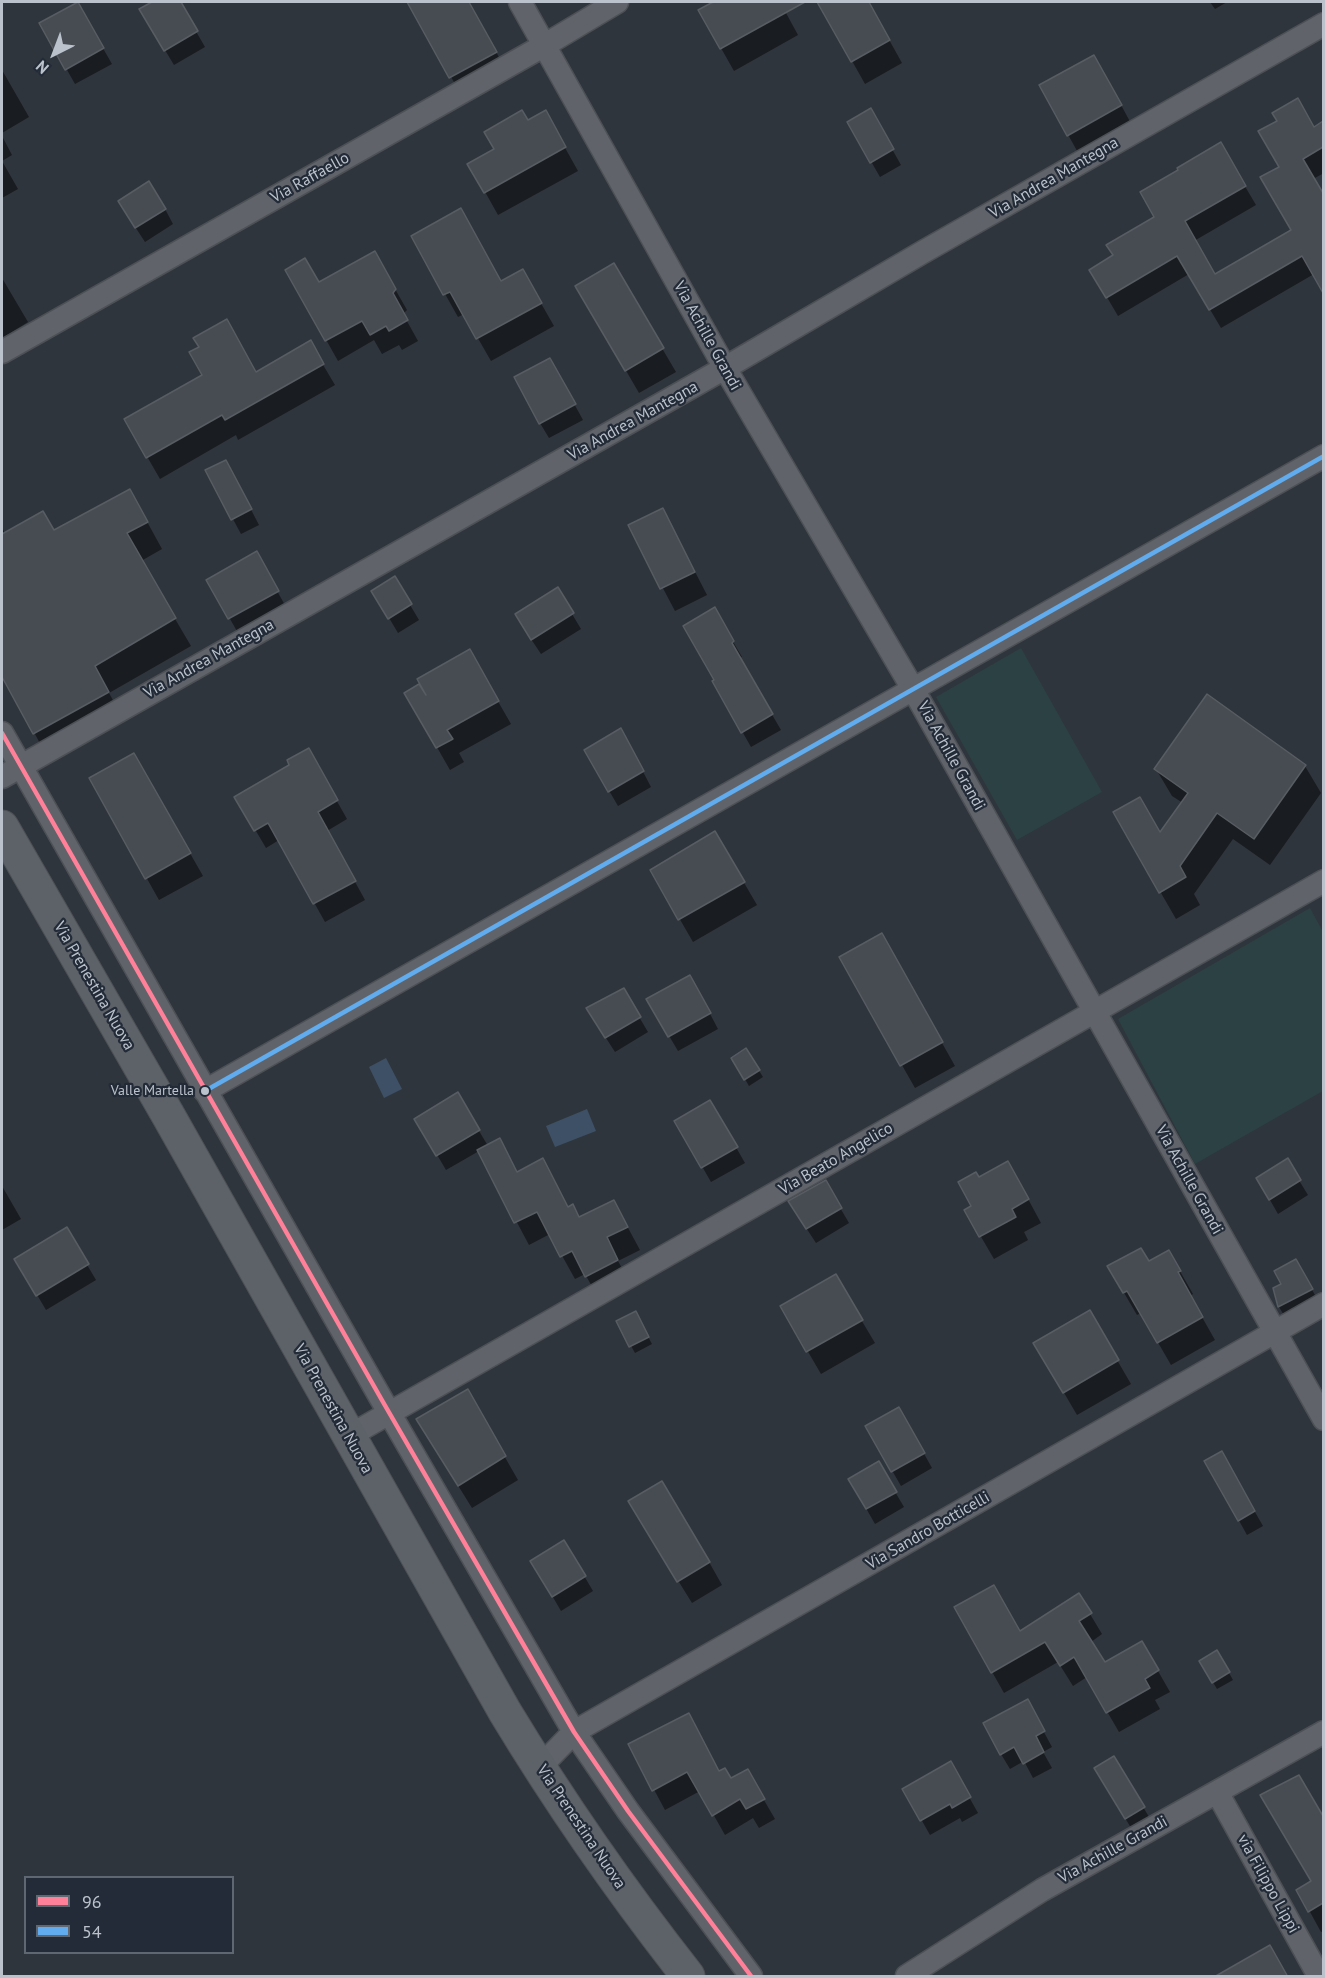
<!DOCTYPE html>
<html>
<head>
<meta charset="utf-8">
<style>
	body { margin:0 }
	#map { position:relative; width:1325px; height:1978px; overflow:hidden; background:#2f353c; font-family:"PT Sans",sans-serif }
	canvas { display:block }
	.frame { position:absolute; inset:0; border:3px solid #bbc2cc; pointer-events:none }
	.legend { position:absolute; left:24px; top:1876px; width:210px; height:78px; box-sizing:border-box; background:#222b37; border:2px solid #5f6773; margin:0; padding:8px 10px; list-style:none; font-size:18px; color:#bbc2cc }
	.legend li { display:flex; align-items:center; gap:12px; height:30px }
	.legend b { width:30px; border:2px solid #5f6773 }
	.north { position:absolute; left:24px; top:24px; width:60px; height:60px; -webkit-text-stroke:4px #222b37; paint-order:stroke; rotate:222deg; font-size:16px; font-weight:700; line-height:24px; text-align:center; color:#bbc2cc }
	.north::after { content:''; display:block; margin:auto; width:21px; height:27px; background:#bbc2cc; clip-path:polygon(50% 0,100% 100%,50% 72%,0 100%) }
</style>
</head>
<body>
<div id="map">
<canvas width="1325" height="1978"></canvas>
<div class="frame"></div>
<ul class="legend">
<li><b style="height:8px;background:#ff8098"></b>96</li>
<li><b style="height:8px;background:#60acee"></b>54</li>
</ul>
<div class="north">N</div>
</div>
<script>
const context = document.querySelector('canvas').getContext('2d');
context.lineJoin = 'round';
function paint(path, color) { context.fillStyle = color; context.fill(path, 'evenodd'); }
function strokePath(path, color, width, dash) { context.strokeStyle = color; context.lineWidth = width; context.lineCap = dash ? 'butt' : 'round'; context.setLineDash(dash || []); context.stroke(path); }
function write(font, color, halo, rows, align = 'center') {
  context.font = font + ' "PT Sans",sans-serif'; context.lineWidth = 4.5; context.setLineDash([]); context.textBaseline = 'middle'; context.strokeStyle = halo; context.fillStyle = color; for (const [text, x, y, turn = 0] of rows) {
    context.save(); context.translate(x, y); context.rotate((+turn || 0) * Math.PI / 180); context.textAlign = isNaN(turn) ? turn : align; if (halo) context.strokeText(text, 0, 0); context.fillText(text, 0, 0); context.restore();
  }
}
paint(new Path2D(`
	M1021,648L1102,792L1017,840L936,697Z
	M1310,908L1323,932V1091L1195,1164L1118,1019Z`), '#2c4143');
paint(new Path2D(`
	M386,1058L402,1089L384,1098L369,1067Z
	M587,1109L596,1131L555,1147L546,1126Z`), '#3e5066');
paint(new Path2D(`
	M155,2H179L205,47L174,65L141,10Z
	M409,2H468L509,75L464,100Z
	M717,2H780L798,35L734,71L700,11Z
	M819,2H868L902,63L865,84Z
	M1210,2H1227L1215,9Z
	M77,3L112,64L75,84L41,24Z
	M2,70L29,117L2,133Z
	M1107,79L1134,129L1081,158L1041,86Z
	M870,110L901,165L880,177L849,123Z
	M545,112L578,171L498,215L470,165L496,150L527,122Z
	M1317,126L1324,137V173L1313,179L1324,197V290L1314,274L1221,328L1189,274L1118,316L1091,270L1114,256L1156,217L1220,144L1256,205L1194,241L1215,276L1293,231L1281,167Z
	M2,136L12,155L2,161L18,189L2,198Z
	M165,209L173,224L145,242L128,216Z
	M413,237L501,283L523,272L554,326L491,361L464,314L458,317Z
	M375,254L407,310L403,314L418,341L402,350L399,345L382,354L374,340L338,361L287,270L319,284Z
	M613,265L676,372L639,393L577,286Z
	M2,278L28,322L2,338Z
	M310,343L335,385L238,440L236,435L160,479L126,420L204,375L256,374Z
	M550,360L583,420L549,438L540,423Z
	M207,471L234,477L259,525L241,534Z
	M145,518L162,549L141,561L191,646L109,693L124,720L49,760L2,673V527L5,534L54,532Z
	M630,526L675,533L707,595L675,611Z
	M256,553L286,607L238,633L208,580Z
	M394,578L419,620L398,633L382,606Z
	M714,609L742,657L739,658L781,730L751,747L714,682L716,681Z
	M572,614L581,629L541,654L525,630Z
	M469,651L511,724L459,753L464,762L450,770L406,693L429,702Z
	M629,745L651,787L618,806L586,751Z
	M308,750L347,819L327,831L365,900L325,922L279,840L266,848L236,797L292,765Z
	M134,755L203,876L159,900L91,779Z
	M1305,766L1321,793L1270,865L1233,839L1194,894L1200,905L1176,919L1115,813L1160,834L1183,803L1172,796L1156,769Z
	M715,833L757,905L693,942L652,871Z
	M841,958H894L955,1066L915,1088Z
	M623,990L648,1032L615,1052L597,1024Z
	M698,991L718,1029L678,1051L648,1000Z
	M746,1050L763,1077L749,1086L733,1058Z
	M457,1094L488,1146L512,1163L518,1173L568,1208L579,1219L614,1202L640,1250L618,1261L630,1283L599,1299L585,1274L575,1279L550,1234L529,1245L479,1151L446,1170L416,1119Z
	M710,1102L745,1163L711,1182L676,1121Z
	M1287,1161L1308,1195L1278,1214L1258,1179Z
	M978,1179L1021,1186L1041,1223L1024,1232L1028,1240L994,1259L966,1211L973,1207Z
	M825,1182L849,1223L816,1243L799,1217Z
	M2,1186L21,1219L2,1230Z
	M66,1229L96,1280L46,1310L16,1259Z
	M1169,1252L1193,1294L1190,1296L1215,1340L1171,1365L1141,1313L1137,1315L1109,1267L1148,1263Z
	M1296,1261L1320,1304L1288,1322L1279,1307L1275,1289L1283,1285Z
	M835,1276L875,1343L821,1374L782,1307Z
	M1089,1312L1131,1384L1077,1415L1035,1343Z
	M639,1320L652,1344L635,1353L618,1322Z
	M467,1391L518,1480L472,1508L431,1442Z
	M899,1409L932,1468L901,1486L867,1427Z
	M1221,1453L1263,1526L1247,1535L1206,1461Z
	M878,1463L904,1507L875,1524L850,1480Z
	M643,1524L709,1562L722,1585L692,1603Z
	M564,1542L593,1591L561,1611L532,1561Z
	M956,1608L1019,1633L1090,1614L1102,1634L1091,1642L1105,1664L1142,1643L1170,1692L1155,1700L1160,1709L1119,1732L1087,1677L1073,1686L1058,1662L1004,1693Z
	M1217,1652L1233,1680L1217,1689L1201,1662Z
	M1027,1701L1052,1747L1043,1752L1052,1768L1033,1778L1024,1761L1010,1769L1001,1754Z
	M630,1745L730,1780L747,1771L775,1819L759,1828L753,1818L725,1835L700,1791L665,1810Z
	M1114,1758L1152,1822L1134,1833L1096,1769Z
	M950,1763L978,1813L962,1822L960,1818L930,1835L904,1789Z
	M1299,1777L1324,1819V1931L1321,1932L1298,1890L1313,1882Z`), '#0007');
const building = new Path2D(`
	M78,2L104,48L65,70L39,23Z
	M152,2H181L198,31L164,51L139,9Z
	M407,2H469L497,52L449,78Z
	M713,2H805L720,49L698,10Z
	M817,2H869L890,40L851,62Z
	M1094,55L1122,105L1067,136L1039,85Z
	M1298,98L1314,127L1323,121V147L1303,159L1323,193V293L1302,256L1209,310L1177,256L1106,298L1089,270L1113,255L1106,245L1154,217L1140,192L1178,170L1177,168L1221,142L1246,186L1185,221L1215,274L1291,230L1260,177L1279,167L1258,131L1277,121L1272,113Z
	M871,108L894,149L870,163L847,122Z
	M522,110L528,120L546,110L566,147L484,193L467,164L494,149L484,132Z
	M149,181L166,209L135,228L118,201Z
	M461,208L501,281L523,269L542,303L476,339L450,292L443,295L411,236Z
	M375,251L396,289L393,293L408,320L389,331L386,326L370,335L362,321L325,341L285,270L305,258L319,282Z
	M614,263L664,348L625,371L575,286Z
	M227,319L256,372L311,340L324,364L225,420L222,415L146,458L124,419L202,375L189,352L199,347L193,338Z
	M550,358L576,404L539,424L514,377Z
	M226,460L252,509L231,520L205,470Z
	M130,489L148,522L127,533L176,618L95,666L109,692L33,734L2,677V534L43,511L54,530Z
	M663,508L695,572L660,589L628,525Z
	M257,551L279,591L228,619L206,580Z
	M395,576L412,604L388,619L371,591Z
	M558,587L574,613L531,640L515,614Z
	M715,607L734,641L732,643L773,714L741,733L712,681L714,680L683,626Z
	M470,649L499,701L447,730L453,739L436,748L404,693L419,684L426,695L417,679Z
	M1207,694L1306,765L1254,839L1217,813L1180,866L1186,877L1159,893L1113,812L1140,797L1160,832L1188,793L1154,769Z
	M621,728L644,771L608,792L584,750Z
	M309,748L338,800L318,812L356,881L313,904L268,823L254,831L234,797L289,765L287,760Z
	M134,753L191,853L145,879L89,778Z
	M715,831L745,882L678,920L650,870Z
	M882,933L943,1042L900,1066L839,957Z
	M690,975L711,1013L668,1037L646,999Z
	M624,988L641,1017L605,1038L586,1008Z
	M746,1048L760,1070L744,1080L731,1058Z
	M458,1092L480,1130L436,1156L414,1119Z
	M710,1100L738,1147L701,1168L674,1121Z
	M500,1138L517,1172L543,1158L568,1207L573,1204L579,1217L614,1200L628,1227L607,1237L618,1260L585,1277L572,1251L560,1257L537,1212L514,1223L477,1150Z
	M1288,1158L1301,1180L1269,1200L1256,1178Z
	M1008,1161L1029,1199L1012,1209L1016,1217L979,1237L964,1210L971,1206L958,1182L976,1172L979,1177Z
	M826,1180L842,1208L806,1229L788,1201Z
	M67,1227L89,1264L36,1296L14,1259Z
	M1141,1248L1149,1261L1169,1250L1181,1271L1178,1272L1203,1317L1157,1343L1127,1291L1123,1293L1107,1266Z
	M1296,1259L1313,1289L1278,1307L1273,1288L1281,1284L1274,1271Z
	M836,1274L863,1320L806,1352L780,1306Z
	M1090,1310L1119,1360L1063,1393L1033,1343Z
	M636,1311L649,1337L629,1347L616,1321Z
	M468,1389L506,1456L458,1486L416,1419Z
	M899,1407L925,1453L891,1472L865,1426Z
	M1222,1451L1255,1511L1238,1521L1204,1461Z
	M879,1461L897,1492L866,1509L848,1479Z
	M662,1481L710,1562L677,1582L628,1501Z
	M564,1540L586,1576L552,1597L530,1561Z
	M994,1585L1020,1631L1079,1593L1092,1613L1079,1621L1105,1662L1142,1641L1159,1670L1145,1679L1150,1688L1106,1713L1074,1657L1060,1666L1045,1642L991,1673L954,1607Z
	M1217,1650L1230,1672L1212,1683L1199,1661Z
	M1028,1699L1045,1731L1036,1736L1044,1752L1023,1764L1014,1747L1000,1755L983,1723Z
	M689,1713L719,1771L725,1768L731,1778L748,1769L765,1799L746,1809L740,1799L712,1816L687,1772L652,1791L628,1744Z
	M1114,1756L1145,1807L1125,1819L1094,1768Z
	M951,1761L971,1797L952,1808L950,1804L920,1821L902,1789Z
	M1299,1775L1323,1816V1903L1308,1912L1296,1890L1311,1881L1260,1795Z
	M1270,1945L1288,1977H1214Z`);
paint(building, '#474c53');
strokePath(building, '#585c63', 1.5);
const minor = new Path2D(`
	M520,2L725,368L913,689L1324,1419
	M2,352L545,45L617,2
	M2,733L383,1402L574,1732L628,1811L751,1976
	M2,777L725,368L923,252L1324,24
	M205,1091L1324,456
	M349,1436L1324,881
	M540,1767L574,1732L1324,1304
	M1217,1792L1319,1976
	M907,1976L1042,1890L1324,1732`);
const secondary = new Path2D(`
	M2,827L168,1115L505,1712C560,1803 622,1892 688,1976`);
strokePath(minor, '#4d5157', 25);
strokePath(secondary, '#4d5157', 35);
strokePath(minor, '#60646a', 22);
strokePath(secondary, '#5d6269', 33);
strokePath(new Path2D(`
	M2,733L383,1402L574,1732L628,1811L751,1976`), '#ff8098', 4.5);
strokePath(new Path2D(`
	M205,1091L1324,456`), '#60acee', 4.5);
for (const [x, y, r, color] of [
	[205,1091,5,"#bbc2cc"]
]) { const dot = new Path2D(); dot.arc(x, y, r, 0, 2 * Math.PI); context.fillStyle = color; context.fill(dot); strokePath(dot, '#222b37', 2); }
write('14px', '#bbc2cc', '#222b37', [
	["Valle Martella",194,1091]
], 'right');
write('16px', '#bbc2cc', '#222b37', [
	["Via Raffaello",310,178,-29],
	["Via Andrea Mantegna",1054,178,-30],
	["Via Achille Grandi",707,336,61],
	["Via Andrea Mantegna",633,421,-29],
	["Via Andrea Mantegna",209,659,-29],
	["Via Achille Grandi",951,756,61],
	["Via Prenestina Nuova",94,986,60],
	["Via Beato Angelico",836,1159,-30],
	["Via Achille Grandi",1189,1180,61],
	["Via Prenestina Nuova",333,1409,61],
	["Via Sandro Botticelli",928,1531,-30],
	["Via Prenestina Nuova",581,1827,56],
	["Via Achille Grandi",1113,1850,-29],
	["via Filippo Lippi",1268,1884,61]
]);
</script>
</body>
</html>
